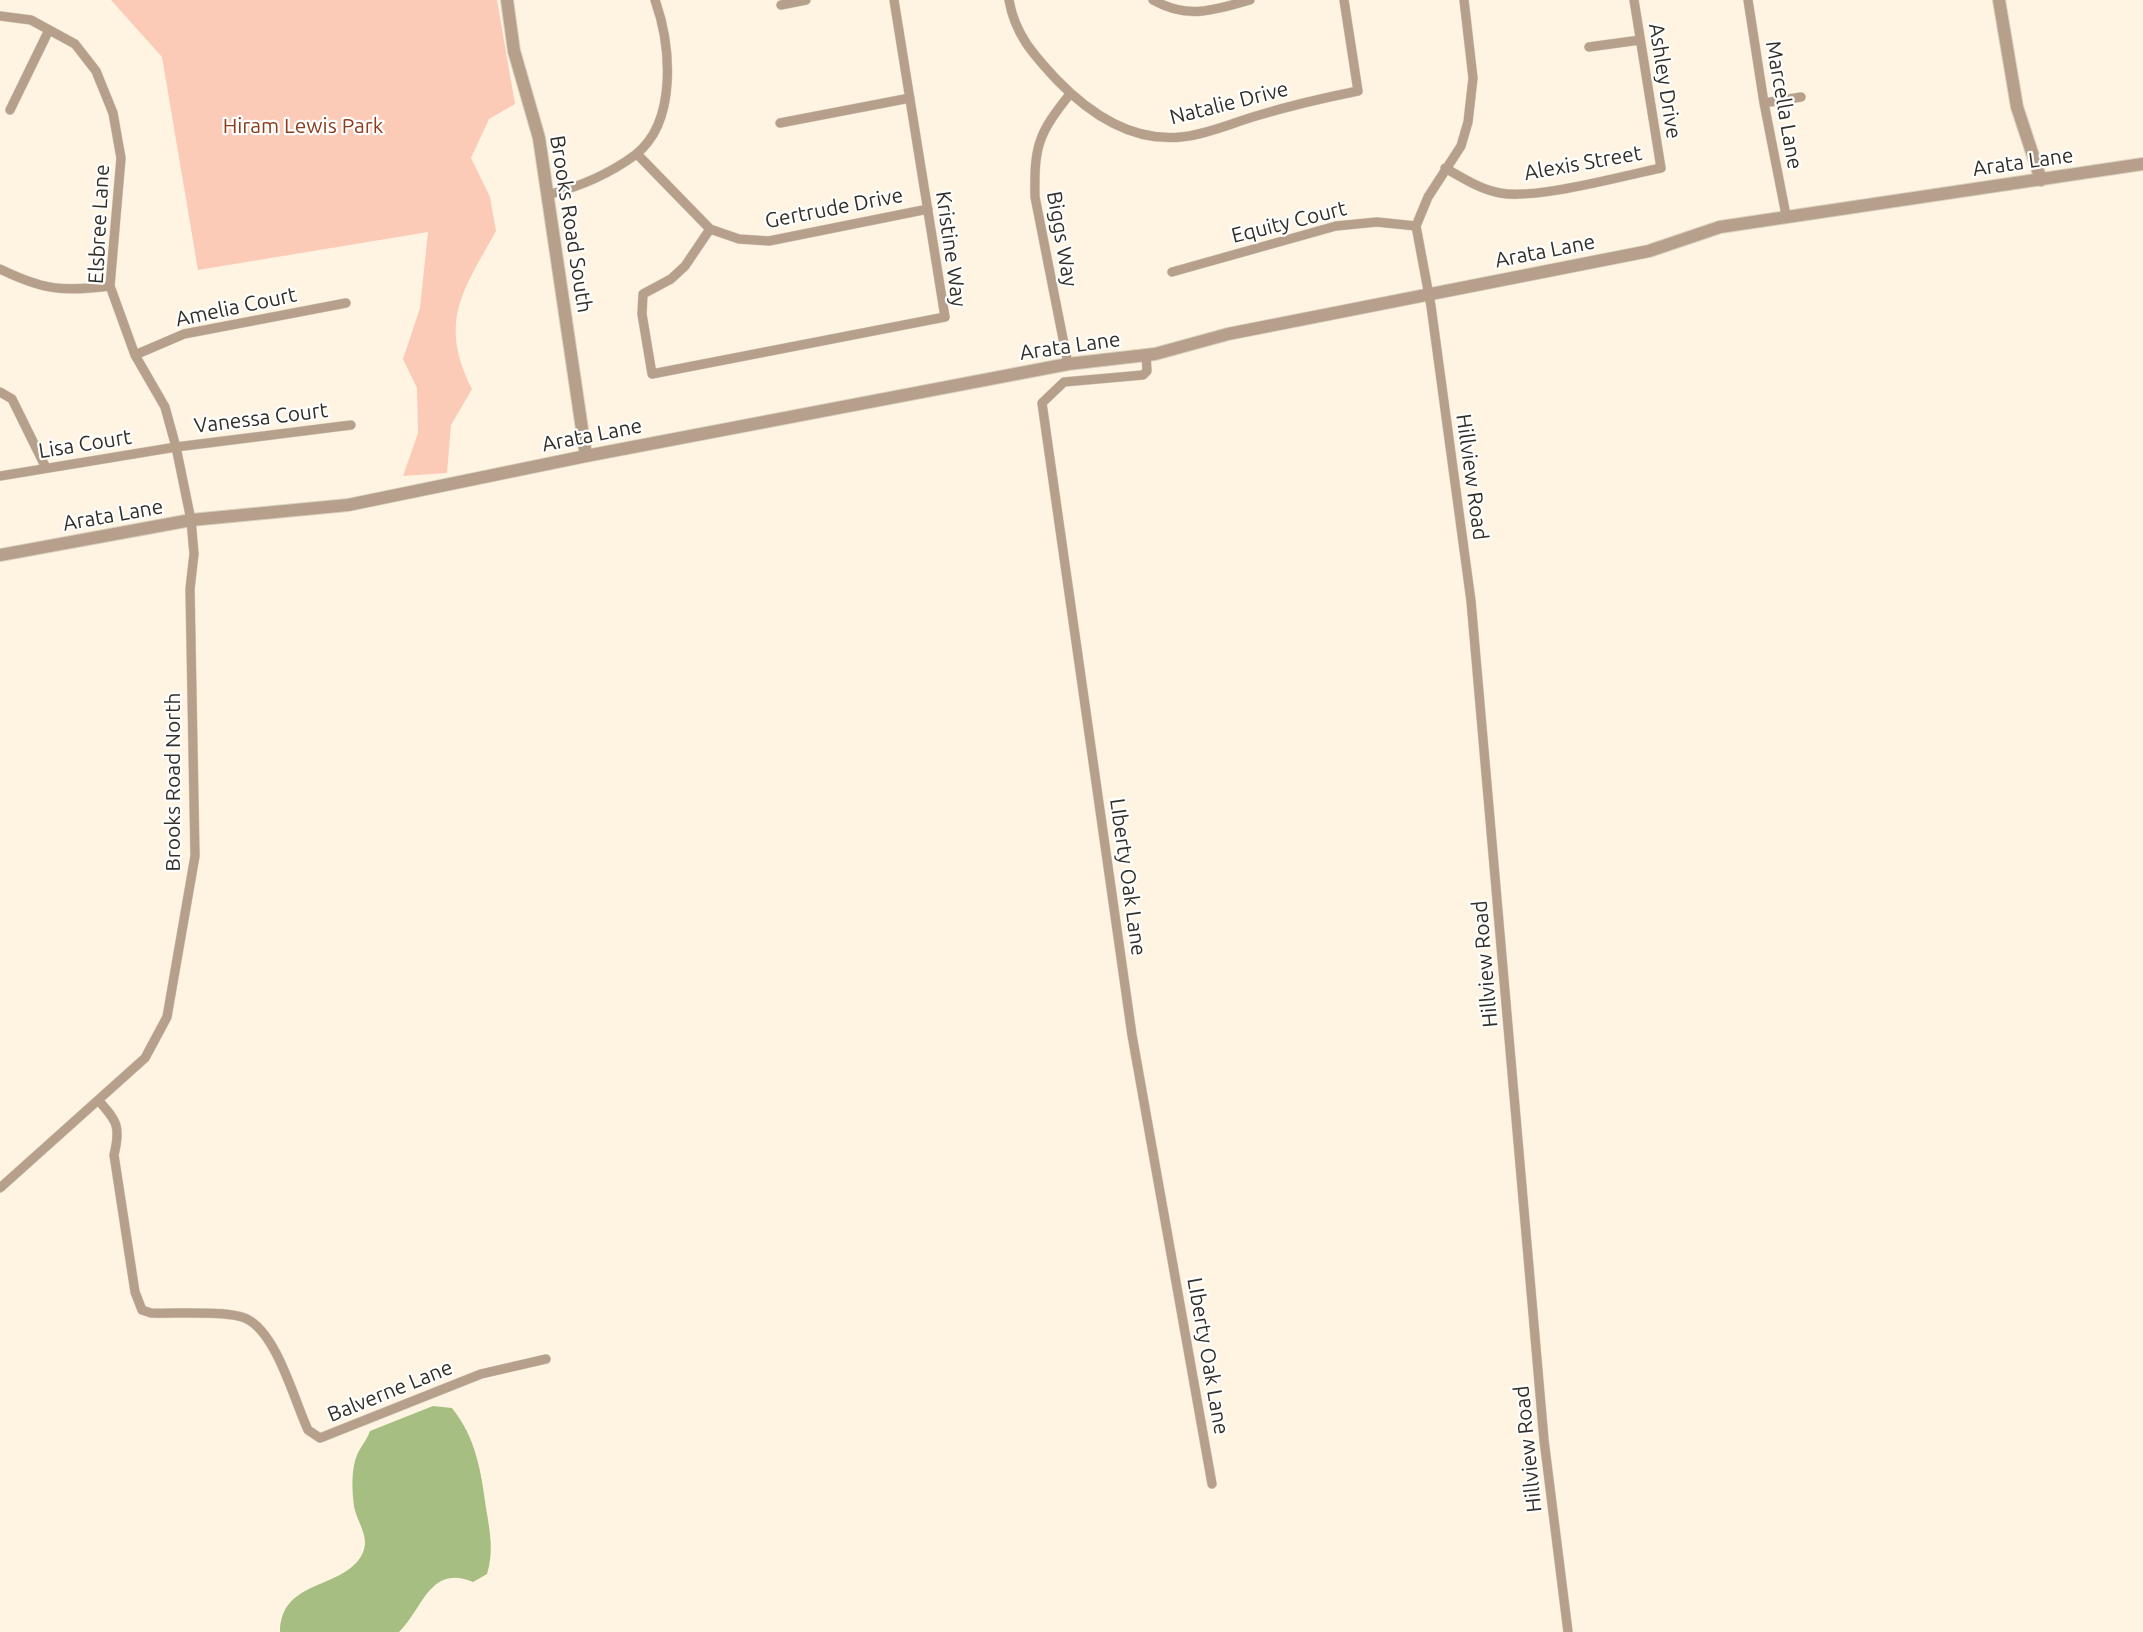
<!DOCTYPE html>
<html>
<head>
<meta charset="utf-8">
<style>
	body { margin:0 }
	canvas { display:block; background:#fef4e1 }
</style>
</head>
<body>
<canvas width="2143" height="1632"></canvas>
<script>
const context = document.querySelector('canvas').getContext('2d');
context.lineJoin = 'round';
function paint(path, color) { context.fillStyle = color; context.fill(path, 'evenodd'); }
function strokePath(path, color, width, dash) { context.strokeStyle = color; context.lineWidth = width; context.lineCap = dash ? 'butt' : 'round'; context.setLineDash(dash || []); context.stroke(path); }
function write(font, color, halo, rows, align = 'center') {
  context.font = font + ' Ubuntu,sans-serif'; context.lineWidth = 4.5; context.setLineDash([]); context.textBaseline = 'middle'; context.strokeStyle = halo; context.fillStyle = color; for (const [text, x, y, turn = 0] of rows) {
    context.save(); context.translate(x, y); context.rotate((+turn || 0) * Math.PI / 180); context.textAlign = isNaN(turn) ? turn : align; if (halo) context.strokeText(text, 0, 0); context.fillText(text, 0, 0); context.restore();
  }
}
paint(new Path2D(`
	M111,0H497L515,104L489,119L471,158L490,197L496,231C463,291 438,321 472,389L451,425L447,473L403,476L418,433L417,388L403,359L420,308L428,232L198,270L162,57Z`), '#fbcbb8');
paint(new Path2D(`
	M433,1406L452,1408C476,1438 481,1471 486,1508C490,1531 494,1552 487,1574L473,1582C430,1564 424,1607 399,1632H280C281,1580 338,1590 360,1558C373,1539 357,1524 354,1506C352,1491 351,1469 357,1455C361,1446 367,1440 370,1431Z`), '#a6be81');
const minor = new Path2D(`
	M1009,0C1015,35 1034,55 1057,80C1090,114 1132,142 1181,137C1205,135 1232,123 1256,116C1289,106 1323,98 1358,91L1344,0
	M1153,0C1189,20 1213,10 1250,0
	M1464,0L1473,78L1468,122L1461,146L1428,197L1416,226L1431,306L1471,601L1544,1440L1568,1632
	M1748,0L1764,103L1786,215
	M781,5L806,0
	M0,16L31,20L75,44L96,71L113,113L121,158L110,286L135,355L165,407L176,447L191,520L194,554L190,589L195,856L167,1017L145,1058L0,1188
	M1589,47L1640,40
	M1764,103L1801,97
	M10,110L49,30
	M780,123L910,98
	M637,154L710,229L739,239L769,241L928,209
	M1445,168C1463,178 1479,189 1500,193C1536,200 1622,176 1661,168L1634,0
	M547,195C579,187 608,175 635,155C678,122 671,45 655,0
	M710,229L685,266L671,279L643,294L642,314L652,374L945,317L894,0
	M0,269C43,290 63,292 110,286
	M1172,272L1336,226L1377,222L1416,226
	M135,355L184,334L346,303
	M1146,355L1147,371L1143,375L1064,382L1042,403L1132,1035L1212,1484
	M1068,364L1035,197C1034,146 1038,134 1070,94
	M0,392L12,399L46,468
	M0,476L176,447L351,425
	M98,1100C117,1121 121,1126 114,1155L135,1292L142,1310L151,1313C172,1314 231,1310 247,1319C277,1334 294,1400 308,1430L320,1438L481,1374L546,1359`);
const tertiary = new Path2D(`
	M507,0L514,51L539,138L586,456
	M1999,0L2017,107L2041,180
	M0,555L191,520L348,505L586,456L1068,364L1155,354L1228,334L1649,251L1720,227L2143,164`);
strokePath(minor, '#d9d1c0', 10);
strokePath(tertiary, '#d9d1c0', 14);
strokePath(minor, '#b69f8b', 9);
strokePath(tertiary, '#b69f8b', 12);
write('21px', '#322f28', '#fff', [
	["Ashley Drive",1665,81,81],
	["Natalie Drive",1229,103,-14],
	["Marcella Lane",1784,105,80],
	["Arata Lane",2023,162,-8],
	["Alexis Street",1583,163,-10],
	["Gertrude Drive",834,208,-11],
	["Equity Court",1289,222,-14],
	["Elsbree Lane",99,224,-87],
	["Brooks Road South",571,224,81],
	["Biggs Way",1062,239,80],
	["Kristine Way",951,249,82],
	["Arata Lane",1545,251,-11],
	["Amelia Court",236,307,-12],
	["Arata Lane",1070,346,-8],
	["Vanessa Court",261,418,-7],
	["Arata Lane",592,435,-11],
	["Lisa Court",85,444,-9],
	["Hillview Road",1472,477,82],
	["Arata Lane",113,515,-10],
	["Brooks Road North",173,782,-90],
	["LIberty Oak Lane",1128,877,82],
	["Hillview Road",1485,964,-95],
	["LIberty Oak Lane",1208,1356,80],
	["Balverne Lane",390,1391,-22],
	["Hillview Road",1528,1449,-96]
]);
write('21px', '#8b3c1b', '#fff', [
	["Hiram Lewis Park",303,126]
]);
</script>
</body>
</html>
